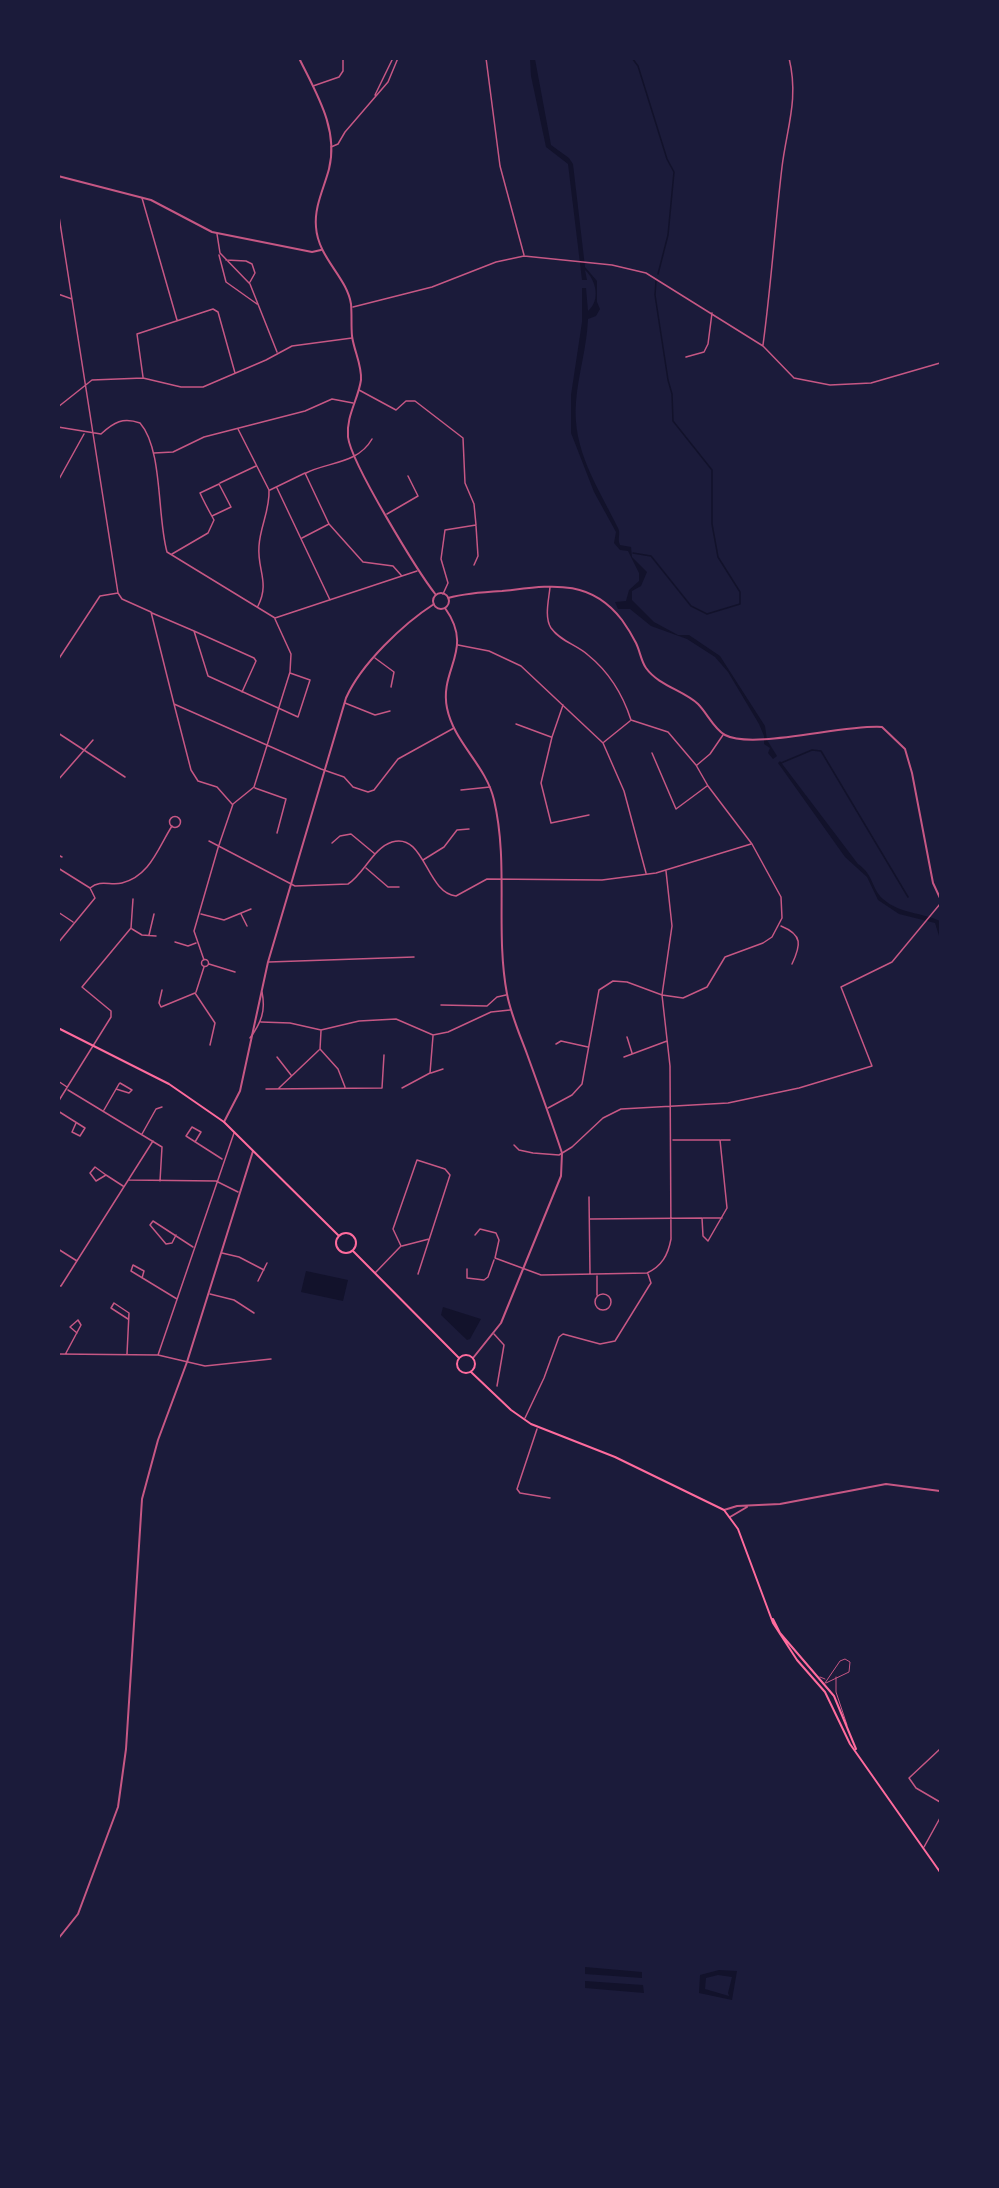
<!DOCTYPE html>
<html>
<head>
<meta charset="utf-8">
<style>
	body { margin:0 }
	#map { position:relative; width:999px; height:2188px; overflow:hidden; background:#1b1b3a; font-family:Helvetica,sans-serif }
	canvas { display:block }
	.frame { position:absolute; inset:0; border:60px solid #1b1b3a; pointer-events:none }
</style>
</head>
<body>
<div id="map">
<canvas width="999" height="2188"></canvas>
<div class="frame"></div>
</div>
<script>
const context = document.querySelector('canvas').getContext('2d');
context.lineJoin = 'round';
function paint(path, color) { context.fillStyle = color; context.fill(path, 'evenodd'); }
function strokePath(path, color, width, dash) { context.strokeStyle = color; context.lineWidth = width; context.lineCap = dash ? 'butt' : 'round'; context.setLineDash(dash || []); context.stroke(path); }
paint(new Path2D(`
	M530,59H535L551,145L569,158L573,164L585,267L597,281V302L600,309L596,316L588,319C587,347 578,375 576,402C572,450 598,487 618,528C621,533 617,539 620,545L631,547L632,557L647,572L641,586L632,591V600L654,622L678,635H689L720,656L765,726L767,740L777,756L773,759L768,753L770,748L764,744V736L759,724L728,672L715,657L687,639L651,626L630,609H618L615,602L626,601L629,590L639,581V573L628,551L620,550L614,543L616,532L594,492L571,433V395L582,322V288H586L588,311C601,300 596,280 585,270L587,280H582L568,164L546,147L531,76Z
	M780,761L858,864C874,875 871,888 883,899C900,914 921,912 940,921V939L935,923L899,914L878,900L867,877L845,857L778,763Z
	M306,1271L348,1280L343,1301L301,1292Z
	M443,1307L481,1319L470,1339L467,1340L441,1315Z
	M585,1967L642,1972V1978L585,1974Z
	M719,1970L737,1971L732,2000L699,1993L700,1975ZM718,1975L732,1977L728,1993L729,1996L705,1989L706,1978Z
	M585,1981L643,1985L644,1993L585,1988Z`), '#12122b');
strokePath(new Path2D(`
	M632,58L638,66L667,159L674,172L668,235L658,274
	M633,553L651,556L691,606L707,614L740,604V592L718,557L712,524V470L673,421L672,394L668,380L655,295L656,281
	M781,763L812,750L821,751L908,897`), '#12122b', 1.5);
strokePath(new Path2D(`
	M820,1677L825,1679
	M836,1677V1692L847,1725
	M825,1683L840,1661L845,1659L850,1662L849,1672L826,1683`), '#c65784', 1);
strokePath(new Path2D(`
	M486,58L500,166L524,255
	M313,86L339,77L343,71V58
	M375,95L393,58
	M331,147L338,144L345,132L388,82L398,58
	M142,198L177,320
	M58,210L118,593L122,599L151,612L174,704L321,769L344,777L353,787L368,792L374,790L398,759L454,728
	M217,234L220,253L250,284L277,352
	M219,255L226,282L257,304
	M226,260L246,261L252,264L255,273L250,282
	M58,294L72,299
	M353,307L432,287L496,262L524,256L612,265L646,273L763,346L794,378L830,385L871,383L940,363
	M763,345C771,286 775,226 782,167C787,127 799,99 789,58
	M686,357L704,352L708,344L712,313
	M143,377L137,334L213,309L218,312L235,373
	M359,390L396,410L406,401H415L463,438L465,483L474,504L476,525L445,530L441,559L448,583L443,594
	M58,407L92,380L143,378L181,387H203L266,360L292,346L352,338
	M58,427L101,434C114,422 123,417 140,423C163,449 157,517 167,552L275,618L417,571
	M238,429L269,490C270,510 260,527 259,546C257,570 270,582 258,606
	M154,453L173,452L204,437L305,411L332,399L353,403
	M306,473C327,462 358,464 372,439
	M58,481L84,434
	M220,483L256,466
	M277,488L330,600
	M270,490L305,473L329,524L302,538
	M387,514L418,496L408,476
	M329,524L363,562L393,566L401,575
	M172,554L208,533L214,520C209,511 204,502 200,493L219,484L231,507L212,516
	M474,565L478,556L476,526
	M152,613L194,631L208,676L298,717L310,680L290,673
	M194,631L254,658L256,661L242,692
	M458,645L489,651L521,666L603,743L624,791L646,873
	M375,658L394,672L391,687
	M58,660L100,596L118,593
	M345,703L375,715L390,711
	M174,704L191,770L198,781L217,787L232,804
	M563,705L552,737L541,783L551,823L589,815
	M516,724L551,737
	M58,733L125,777
	M604,742L630,721
	M652,753L676,809L707,786
	M697,765L710,754L723,735
	M58,780L93,740
	M255,788L286,799L277,833
	M461,790L490,787
	M169.5 822a5.5 5.5 0 1 1 11 0a5.5 5.5 0 1 1-11 0Z
	M209,841L295,886L348,884C364,874 373,848 392,842C425,832 426,893 456,896L487,879L602,880L656,873L751,844
	M332,843L340,836L351,834L375,854
	M58,855L62,857
	M423,860L444,847L457,830L469,829
	M58,868L90,888L95,898L58,943
	M366,868L388,887H399
	M90,888C101,879 110,886 122,883C150,876 158,848 172,826
	M58,912L73,922
	M201,914L224,920L251,909
	M241,914L247,926
	M781,926C803,935 801,945 792,964
	M132,929L142,935L156,936
	M149,935L154,914
	M175,942L188,946L196,943
	M201.5 963a3.5 3.5 0 1 1 7 0a3.5 3.5 0 1 1-7 0Z
	M204,960L194,931L218,848L233,804L254,787L290,672L291,654L275,619
	M269,962L414,957
	M209,964L235,972
	M162,990L159,1003L161,1007L195,993
	M196,992L204,967
	M195,993L215,1023L210,1045
	M441,1005L487,1006L497,997L506,995
	M261,1022L290,1023L321,1030L359,1021L396,1019L433,1035L448,1032L491,1012L510,1010
	M321,1031L320,1049L338,1069L345,1087
	M627,1037L632,1053
	M250,1038C261,1023 266,1011 262,992
	M556,1044L561,1041L588,1047
	M277,1057L291,1075
	M624,1057L667,1041
	M431,1073L443,1069
	M58,1081L67,1087
	M279,1088L319,1050
	M402,1088L430,1073L433,1036
	M266,1089L382,1088L384,1055
	M68,1090L162,1147L160,1181
	M58,1102L111,1017V1011L82,987L131,928L133,899
	M548,1108L572,1095L582,1084L599,990L613,981L627,982L662,995L683,998L707,987L725,957L763,943L772,937L782,918L781,897L752,844L708,786L696,765L668,732L631,720C623,695 609,672 588,655C577,645 560,641 551,628C544,617 549,599 550,587
	M104,1110L119,1084L120,1083L132,1090L129,1093L116,1089
	M58,1111L85,1128L80,1136L72,1132L76,1123
	M142,1134L156,1109L162,1107
	M721,1140H730
	M195,1142L201,1132L192,1127L186,1136L222,1159
	M514,1145L519,1150L533,1153L559,1155L572,1147L603,1118L621,1109L728,1103L799,1088L872,1066L841,987L892,962L940,904
	M106,1175L95,1167L90,1173L96,1181L106,1175L123,1186
	M129,1180L216,1181L238,1192
	M589,1197L590,1274
	M703,1218H722
	M590,1219L702,1218L703,1236L708,1241L727,1208L720,1140H673
	M176,1235L172,1243L166,1244L150,1225L153,1221L193,1247
	M475,1235L480,1229L496,1233L499,1240L495,1258L541,1275L647,1273C662,1266 668,1255 671,1239L670,1066L662,995L672,926L666,871
	M402,1246L429,1239
	M58,1249L77,1261
	M222,1253L239,1257L264,1270
	M467,1269V1278L484,1280L488,1277L494,1260
	M375,1273L401,1246L393,1229L417,1160L445,1169L450,1175L418,1274
	M597,1276V1295
	M142,1278L144,1271L133,1265L131,1271L177,1299
	M258,1281L267,1263
	M58,1286H61L153,1141
	M210,1294L234,1300L254,1313
	M595 1302a8 8 0 1 1 16 0a8 8 0 1 1-16 0Z
	M494,1334L504,1345L497,1386
	M66,1353L81,1325L78,1320L70,1327L77,1333
	M58,1354L158,1355L205,1366L271,1359
	M127,1354L129,1313L114,1303L111,1308L128,1319
	M158,1355L234,1133
	M525,1418L544,1378L559,1337L563,1334L600,1344L615,1341L649,1286L651,1283L648,1274
	M537,1429L517,1489L520,1493L550,1498
	M940,1749L909,1778L916,1788L940,1802
	M924,1847L940,1818`), '#c65784', 1.5);
strokePath(new Path2D(`
	M299,58C316,93 339,129 329,169C324,188 314,207 316,227C318,258 347,277 351,304C352,315 351,325 352,336C354,351 362,365 361,380C358,400 346,416 348,437C351,463 418,572 436,595
	M58,176L151,200L212,232L312,252L321,250
	M433 601a8 8 0 1 1 16 0a8 8 0 1 1-16 0Z
	M448,598C466,593 483,592 502,591C549,586 589,577 622,620C627,627 632,635 636,643C640,651 641,661 646,668C659,686 683,690 698,704C707,713 714,729 725,735C753,750 845,724 882,727L905,749L912,773L933,883L940,898
	M445,608C475,650 439,669 447,708C454,743 486,765 494,800C509,864 495,930 507,994C511,1015 520,1035 527,1054C539,1087 551,1120 562,1153L561,1176L501,1323L473,1358
	M224,1122L240,1091L268,962L346,698C361,664 403,624 434,604
	M724,1510L737,1506L780,1504L886,1484L940,1491
	M730,1517L747,1507
	M58,1939L78,1914L118,1807L126,1749L142,1499L158,1440L187,1362L253,1151`), '#c65784', 2);
strokePath(new Path2D(`
	M58,1028L169,1084L224,1122L339,1236
	M336 1243a10 10 0 1 1 20 0a10 10 0 1 1-20 0Z
	M353,1251L459,1358
	M457 1364a9 9 0 1 1 18 0a9 9 0 1 1-18 0Z
	M471,1372L511,1410L531,1424L615,1457L724,1510L738,1529L773,1623L797,1660L825,1692L850,1744L940,1872
	M773,1619L780,1633L834,1696L856,1749`), '#ff6b9d', 2);
</script>
</body>
</html>
